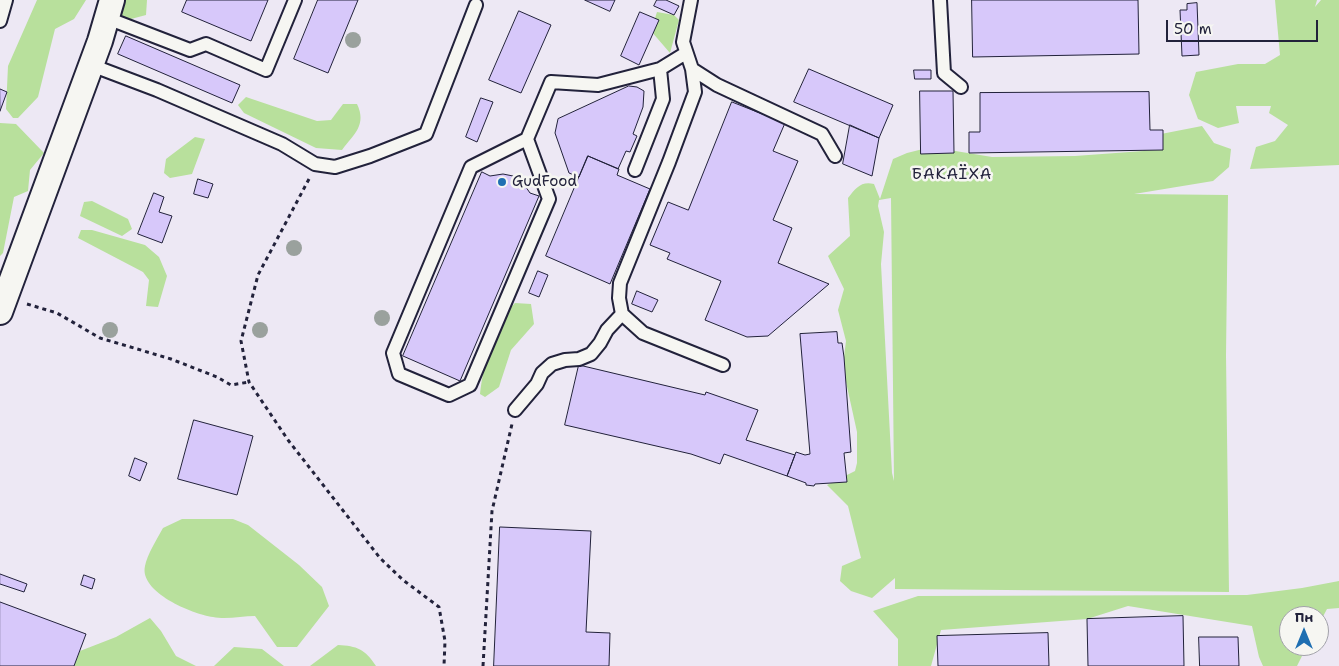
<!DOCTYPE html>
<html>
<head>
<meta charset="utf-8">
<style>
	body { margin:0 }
	#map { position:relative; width:1339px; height:666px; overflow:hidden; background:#f6f6f2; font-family:"Shantell Sans",sans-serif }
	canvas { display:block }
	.north { position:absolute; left:1279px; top:606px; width:50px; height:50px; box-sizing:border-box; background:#f6f6f2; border:1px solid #a1a1a9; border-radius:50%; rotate:0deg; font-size:14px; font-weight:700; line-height:20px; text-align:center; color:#22223b }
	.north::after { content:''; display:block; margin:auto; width:18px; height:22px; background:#1f6fb2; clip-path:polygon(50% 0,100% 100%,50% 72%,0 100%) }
	.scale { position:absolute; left:1166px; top:20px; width:152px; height:22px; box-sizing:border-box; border:2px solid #22223b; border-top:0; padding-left:6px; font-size:15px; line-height:18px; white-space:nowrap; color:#22223b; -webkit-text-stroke:4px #f6f6f2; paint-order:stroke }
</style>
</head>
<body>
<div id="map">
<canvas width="1339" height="666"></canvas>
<div class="north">Пн</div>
<div class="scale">50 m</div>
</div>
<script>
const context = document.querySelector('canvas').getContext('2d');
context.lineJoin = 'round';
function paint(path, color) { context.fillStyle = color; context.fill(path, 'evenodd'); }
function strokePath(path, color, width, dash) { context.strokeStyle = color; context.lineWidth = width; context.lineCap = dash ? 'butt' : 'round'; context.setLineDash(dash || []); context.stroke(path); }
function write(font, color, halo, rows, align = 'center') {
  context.font = font + ' "Shantell Sans",sans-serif'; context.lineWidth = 5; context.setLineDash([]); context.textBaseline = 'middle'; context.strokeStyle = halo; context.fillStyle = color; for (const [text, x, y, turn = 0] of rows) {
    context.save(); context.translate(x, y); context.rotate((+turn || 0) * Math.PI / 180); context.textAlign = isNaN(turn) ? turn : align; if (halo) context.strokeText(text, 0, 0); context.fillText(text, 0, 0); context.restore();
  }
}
paint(new Path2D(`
	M0,0H1339V666H0ZM1289,616H1319V646H1289Z`), '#ede8f4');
paint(new Path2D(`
	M37,0H86L74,19L55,29L38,97L18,118H13L6,109L8,66Z
	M115,0H147L146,15L131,19L116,16Z
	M1275,0H1317L1315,7L1321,0H1339V165L1250,169L1256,147L1275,141L1288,125L1269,113L1271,106H1236L1239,123L1218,128L1198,119L1189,95L1196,72L1238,64H1265L1280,55Z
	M657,12L674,15L679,20L670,53L651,31Z
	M246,97L317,121L331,120L343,104H357C367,125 354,134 342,150L316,148L244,113L238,105Z
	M0,123L16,124L44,153L30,170L28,191L14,197L3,253L0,256Z
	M1202,126L1214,143L1231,149L1229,167L1213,181L1134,194L1228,195L1226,355L1229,592L895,589V578L872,598L851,591L840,581L842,566L861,558L848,506L827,485L855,471L857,463V432L844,373V357L846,341L838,310L844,289L828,256L850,236L848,198C856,188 861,181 874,184L880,199L893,159L907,153L931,147L992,157L1075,156L1143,151L1161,134ZM891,198L894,481L892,473L881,264L884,232L878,206L879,200Z
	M195,137L205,139L192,174L170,178L164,173L166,159Z
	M92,201L128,219L132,229L122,236L80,216L84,202Z
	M81,230H92L145,245L159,257L167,276L158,307L146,306L149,280L143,272L78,238Z
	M515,303L531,304L534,324L511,350L499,387L485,397L480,394C484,362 492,326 515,303Z
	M182,519H233L248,525L299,565L322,587L329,606L297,647H277L255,616C242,616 226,620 213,617C192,614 139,592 145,566C147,555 157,539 163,528Z
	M1339,581V608L1327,609L1319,624V616H1289V646H1307L1297,666H1263L1259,657L1252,626L1128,606L1087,619L941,630L931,666H898V639L873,611L918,596L1247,595L1302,588Z
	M150,618L161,631L176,656L196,666H74L80,651L116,637Z
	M338,645C357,646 365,649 376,666H310Z
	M234,647L262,649L284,666H214Z`), '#b8e09c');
const building = new Path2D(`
	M187,0H268L251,41L182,12Z
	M318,0H358L328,73L294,59Z
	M585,0H615L610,11Z
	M657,0H666L679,6L674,15L654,6Z
	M972,0H1138L1139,54L973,57Z
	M1197,3L1199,55L1182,56L1180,10H1187V4Z
	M519,11L551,25L521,93L489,80Z
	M640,12L659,20L639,65L621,56Z
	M126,36L240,85L232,103L118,54Z
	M809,69L893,105L879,138L794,102Z
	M914,70H931V79H915Z
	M629,86L637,87L644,91L643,107L633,134L637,136L630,152L626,151L618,169L588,156L579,177L569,173L555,133L558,119Z
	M0,89L7,92L0,111Z
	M920,91H953L954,153L921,154Z
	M1149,92L1150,130H1163V150L969,153V132H980V93Z
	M481,98L493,102L477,142L466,137Z
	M732,102L785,123L773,151L798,161L773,220L792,228L778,263L829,284L768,336L747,337L705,320L721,281L667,259L670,253L650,245L668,202L688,210Z
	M850,125L879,138L872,176L843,164Z
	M588,156L619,169L617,175L650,189L610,284L546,256Z
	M482,172L490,176L503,174L513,176L521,180L530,193L539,196L460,381L403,356Z
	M198,179L213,184L208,198L194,194Z
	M154,193L164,197L159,212L172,216L162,243L138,234Z
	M538,271L548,275L539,297L529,293Z
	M637,291L658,300L652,312L632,304Z
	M837,332L838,343H842L844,357L851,452L844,453L847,482L815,484L814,486L806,485V483L787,476L796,452L805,455L810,454L800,334Z
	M579,365L705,395L706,392L758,410L746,440L795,455L787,476L724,454L720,464L691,454L565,425Z
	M194,420L253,436L237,495L178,479Z
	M135,458L147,463L140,481L129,476Z
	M500,527L591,531L586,632L610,633L609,666H494Z
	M0,574L27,584L24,592L0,584Z
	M84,575L95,579L92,589L81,585Z
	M0,602L86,634L74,666H0Z
	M1183,616L1184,666H1088L1087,619Z
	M1048,633L1049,666H938L937,636Z
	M1199,637H1238L1239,666H1200Z`);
paint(building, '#d7c8fa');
strokePath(building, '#22223b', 1);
const lane = new Path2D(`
	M691,0L683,42L692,69L695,92L669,162L620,283L619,298L622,314L643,333L723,365
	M940,0L944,73L961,87
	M107,18L190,50L206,44L266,70L295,0
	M0,21L6,0
	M91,65L157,90L282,144L315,164L335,167L370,156L426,134L476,5
	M692,69L717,85L822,134L835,156
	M527,139L471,167L393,353L399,374L449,395L470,385L549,199L527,139L551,82L598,85L660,69
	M635,170L663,99L660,69L686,53
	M515,410L537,384L542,373L552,364L565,360L579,359L591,354L600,343L607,330L622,314`);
const street = new Path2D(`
	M0,312L100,41L112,0`);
strokePath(lane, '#22223b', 16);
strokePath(street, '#22223b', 28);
strokePath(new Path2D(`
	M309,179L258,275L241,341L249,382L288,440L380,558L403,580L439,607L445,641L444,666
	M27,304L57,313L100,338L171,359L217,377L231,385L249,382
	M483,666L492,511L512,424`), '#22223b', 3, [4, 4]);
strokePath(lane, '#f6f6f2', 12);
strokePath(street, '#f6f6f2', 24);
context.fillStyle = '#9aa19d';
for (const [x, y] of [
	[353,40],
	[294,248],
	[382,318],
	[110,330],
	[260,330]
]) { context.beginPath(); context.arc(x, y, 8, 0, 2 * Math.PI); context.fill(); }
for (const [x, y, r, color] of [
	[502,182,5,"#1f6fb2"]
]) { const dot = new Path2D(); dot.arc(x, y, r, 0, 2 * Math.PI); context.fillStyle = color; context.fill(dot); strokePath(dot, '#f6f6f2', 2); }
write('15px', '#22223b', '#f6f6f2', [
	["GudFood",512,182]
], 'left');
context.letterSpacing = '1px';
write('16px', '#22223b', '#f6f6f2', [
	["БАКАЇХА",952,175]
]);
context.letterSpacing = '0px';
</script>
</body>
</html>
